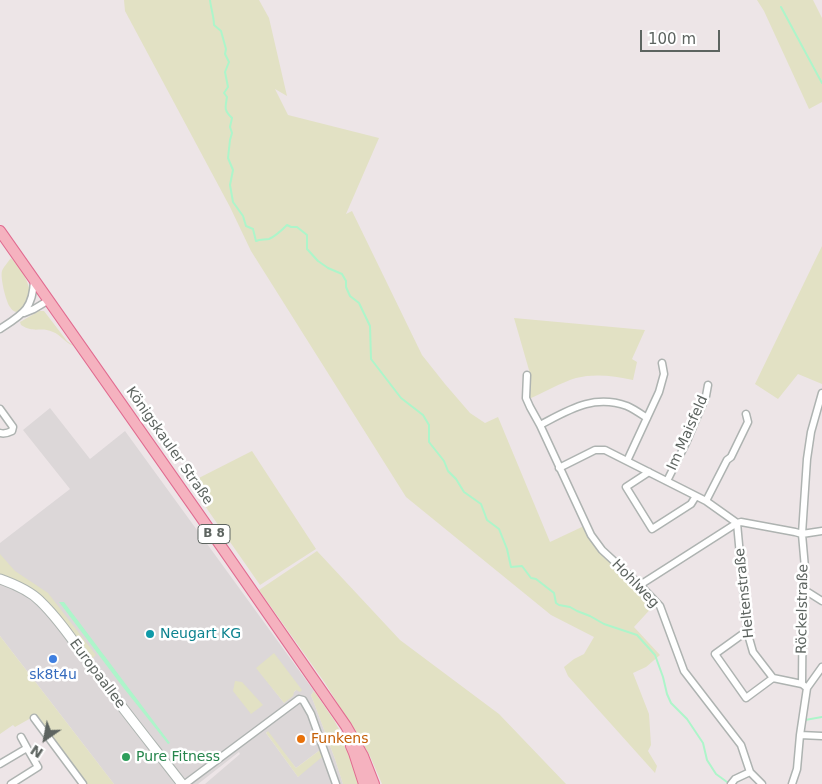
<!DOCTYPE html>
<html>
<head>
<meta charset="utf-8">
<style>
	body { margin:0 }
	#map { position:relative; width:822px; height:784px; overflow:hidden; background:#ede5e7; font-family:"DejaVu Sans",sans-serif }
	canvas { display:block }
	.north { position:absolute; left:20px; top:714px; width:50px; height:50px; -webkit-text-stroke:4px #fff; paint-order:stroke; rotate:213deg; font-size:14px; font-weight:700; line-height:20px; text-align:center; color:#5d6460 }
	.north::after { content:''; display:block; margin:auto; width:18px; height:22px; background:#5d6460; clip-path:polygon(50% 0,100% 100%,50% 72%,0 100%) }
	.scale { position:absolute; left:640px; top:30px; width:80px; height:22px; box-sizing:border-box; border:2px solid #5d6460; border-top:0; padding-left:6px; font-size:15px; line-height:18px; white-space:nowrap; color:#5d6460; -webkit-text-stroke:4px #fff; paint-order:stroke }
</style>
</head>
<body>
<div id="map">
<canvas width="822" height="784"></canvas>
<div class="north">N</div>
<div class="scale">100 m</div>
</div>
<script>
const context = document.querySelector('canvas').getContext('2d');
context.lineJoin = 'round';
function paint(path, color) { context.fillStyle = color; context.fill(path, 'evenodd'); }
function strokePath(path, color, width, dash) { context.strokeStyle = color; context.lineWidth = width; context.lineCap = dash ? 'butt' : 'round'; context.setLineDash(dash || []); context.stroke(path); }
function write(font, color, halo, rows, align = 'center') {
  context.font = font + ' "DejaVu Sans",sans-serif'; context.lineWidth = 5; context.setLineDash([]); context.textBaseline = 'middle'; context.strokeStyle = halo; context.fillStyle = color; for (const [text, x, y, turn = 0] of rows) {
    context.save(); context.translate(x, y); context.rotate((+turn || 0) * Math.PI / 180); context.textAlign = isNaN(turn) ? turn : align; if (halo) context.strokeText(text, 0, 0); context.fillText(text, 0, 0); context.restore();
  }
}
paint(new Path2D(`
	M50,408L90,459L125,431L314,691L311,695L335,759L343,784H205L240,754L239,752L198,784H114L0,636V543L70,489L23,430ZM257,668L296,690L284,703ZM267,732L296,768L320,750L298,777L266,733Z`), '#dcd7d8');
paint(new Path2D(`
	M124,0H259L269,18L287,96L275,89L288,115L379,138L346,214L352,211L422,355L445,384L470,413L485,423L498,417L550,542L584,526L590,536L656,603L634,627L660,655L646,667L633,673L649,714L651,745L648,751L657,766L655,773L568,676L564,667L574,659L584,654L594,637L551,615L406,497L251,251L230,207L125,11Z
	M757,0H813L822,18V102L809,109L764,11Z
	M822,246V384L798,374L778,399L755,384Z
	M11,258C22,269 30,283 31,299L23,310L16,312C13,311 12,310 10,307C6,302 0,277 2,271C3,268 8,262 11,258Z
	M39,311H44L67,341L74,346C65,343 61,335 53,332C40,326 35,334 21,325L20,322Z
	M514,318L645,330L632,359L637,362L633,380C614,376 595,373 576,378C562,382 543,393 529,399L531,377Z
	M252,451L316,549L260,585L189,483Z
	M317,551L400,640L499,714L566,784H382L370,756L325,683L259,590Z
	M0,554L15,571L48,593L96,655L92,659L53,608L43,599L0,575Z
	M0,636L114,784H85L31,718L15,727L13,725L0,734Z
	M274,653L302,690L300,692L296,690L294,692L293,696L284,703L256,668Z
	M235,681L242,682L263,705L251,714L233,691Z
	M314,691L334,720L349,748L360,784H343L335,759L311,695Z
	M268,731L296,768L320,750L322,757L298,777L266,733Z`), '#e2e1c4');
paint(new Path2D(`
	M59,602H64L170,743L168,744L122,686Z`), '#adf5ca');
strokePath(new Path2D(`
	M210,0C211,9 214,17 214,25L221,31L226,49L225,54L229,62L225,72L228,87L224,93L227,97C225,108 224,110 232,118L230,127L232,133L230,140L228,158L233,170L230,185L233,202L243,216L246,226L253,229L256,241C260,239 265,240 269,239C276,236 282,230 287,225L291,227H297L307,235V249L318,261L328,268L342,274L346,281V287L350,296L359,303L370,326L371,359L401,398L423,415L429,425V442L444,461L448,471L456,479L464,492L481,504L487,520L499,529L507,549L511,567L522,566L531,578L536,579L554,593L556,603L559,605L570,607L577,611L590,616L604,624L637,635L655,655L663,677L667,694L671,703L687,719L703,743L707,760L716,774L727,782
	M781,7L822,83
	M805,720L822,717
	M735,783L744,778`), '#adf5ca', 2);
const minor = new Path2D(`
	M24,313L34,309L49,300
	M0,329C23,314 33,309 34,280
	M527,375L526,398L530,407L540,425L591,535L602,550L640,585L660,606L684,671L741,745L750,772L762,784
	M0,409L13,427L12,431C8,433 4,434 0,433
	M540,425C569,410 593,394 627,406C634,409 641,414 647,418
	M627,461L659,392L664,374L662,363
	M559,468L595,450H605L706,501L737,523L741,522L795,532L802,534L822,531
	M649,472L626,487L652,529L691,504L696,496
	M667,481L686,443L706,396L708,385
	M706,501L727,460L731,457L748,422L746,414
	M640,585L737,523L747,631L753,652L773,678L802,684L807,688
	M803,589L822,601
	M747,631L715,654L746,698L773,678
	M802,684L803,582L805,568L802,534L807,459L811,432L822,393
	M34,718L83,784
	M800,735L822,736
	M21,737L27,748
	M0,764L27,748L38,767L11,784
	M185,784L299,699L303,700L311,714L336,784
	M731,784L735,779L750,772
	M792,784L797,769L800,735L807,688L822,667`);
const secondary = new Path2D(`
	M0,579C14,584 29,590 40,601C63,623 81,653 101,679C127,714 155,749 182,784`);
const primary = new Path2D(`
	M0,231L198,513L346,726L363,756L374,784
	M351,746L354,753L364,784`);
strokePath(minor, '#aeb3b1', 9);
strokePath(secondary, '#adb4b0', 11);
strokePath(primary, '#e16b90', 12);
strokePath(minor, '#fff', 6);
strokePath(secondary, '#fff', 9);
strokePath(primary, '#f5b2bf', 10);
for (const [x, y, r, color] of [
	[150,634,5,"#0f9aa8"],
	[53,659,5,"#3f7fe0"],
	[301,739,5,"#e8710a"],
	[126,757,5,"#2e9e5b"]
]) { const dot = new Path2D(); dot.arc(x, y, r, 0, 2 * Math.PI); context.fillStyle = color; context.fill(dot); strokePath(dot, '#fff', 2); }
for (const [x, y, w] of [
	[214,534,32]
]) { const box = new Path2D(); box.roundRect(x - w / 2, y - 9.5, w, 19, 4); context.fillStyle = '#fff'; context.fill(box); strokePath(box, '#5d6460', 1); }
write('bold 12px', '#5d6460', null, [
	["B 8",214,534]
]);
write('14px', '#5d6460', '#fff', [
	["Im Maisfeld",688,433,-66],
	["Königskauler Straße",169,446,55],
	["Hohlweg",635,584,46],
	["Heltenstraße",745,593,-96],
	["Röckelstraße",803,609,-89],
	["Europaallee",97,674,53]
]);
write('14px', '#0d838f', '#fff', [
	["Neugart KG",160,634]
], 'left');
write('14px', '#366cbe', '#fff', [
	["sk8t4u",53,675]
]);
write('14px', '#c56008', '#fff', [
	["Funkens",311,739]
], 'left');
write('14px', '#27864d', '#fff', [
	["Pure Fitness",136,757]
], 'left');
</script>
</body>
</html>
